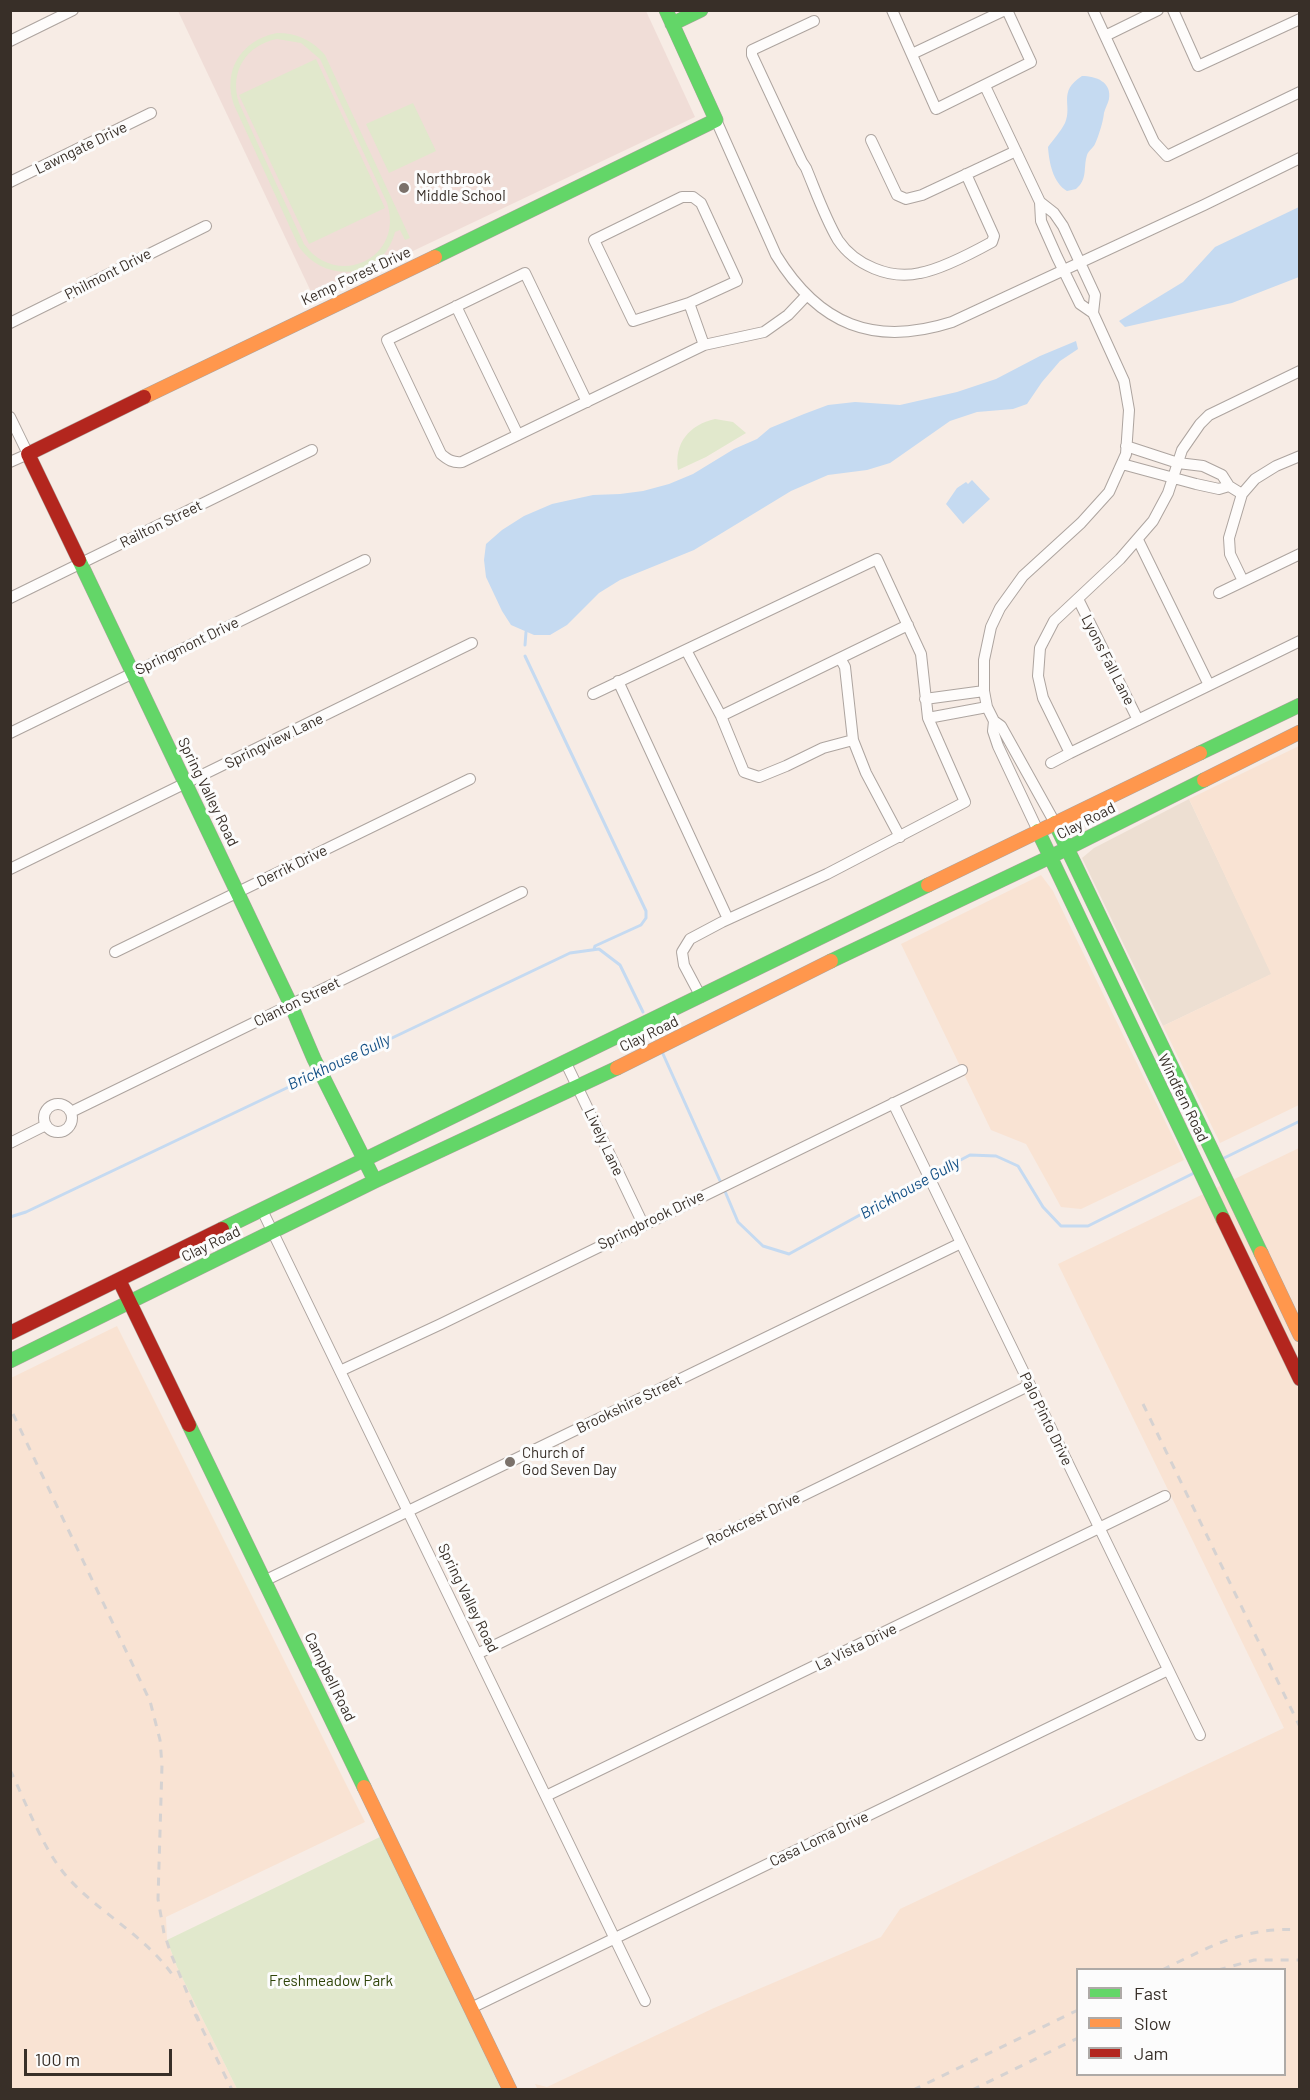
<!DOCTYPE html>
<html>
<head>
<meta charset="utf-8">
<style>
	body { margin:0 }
	#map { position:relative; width:1310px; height:2100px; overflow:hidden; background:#f7ece5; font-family:Barlow,sans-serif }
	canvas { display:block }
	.frame { position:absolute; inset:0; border:12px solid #382f28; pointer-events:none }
	.legend { position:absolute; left:1076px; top:1968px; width:210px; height:108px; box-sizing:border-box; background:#fcfcfc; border:2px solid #aeaaa7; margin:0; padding:8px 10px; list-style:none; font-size:18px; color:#382f28 }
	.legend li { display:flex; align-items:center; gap:12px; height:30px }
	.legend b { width:30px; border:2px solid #aeaaa7 }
	.scale { position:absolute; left:24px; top:2049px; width:148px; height:27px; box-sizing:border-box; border:3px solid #382f28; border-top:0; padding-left:8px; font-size:18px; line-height:21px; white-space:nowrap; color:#382f28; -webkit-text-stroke:4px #fcfcfc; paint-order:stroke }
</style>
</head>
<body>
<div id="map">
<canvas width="1310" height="2100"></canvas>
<div class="frame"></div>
<ul class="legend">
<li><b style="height:8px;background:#63d668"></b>Fast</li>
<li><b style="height:8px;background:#ff974d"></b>Slow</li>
<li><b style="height:8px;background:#b3261e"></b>Jam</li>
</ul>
<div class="scale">100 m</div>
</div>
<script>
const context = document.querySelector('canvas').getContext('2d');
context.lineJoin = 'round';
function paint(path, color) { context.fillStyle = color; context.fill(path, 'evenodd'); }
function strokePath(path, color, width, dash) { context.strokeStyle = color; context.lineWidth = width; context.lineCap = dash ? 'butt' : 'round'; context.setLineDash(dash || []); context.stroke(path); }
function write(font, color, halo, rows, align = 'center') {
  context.font = font + ' Barlow,sans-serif'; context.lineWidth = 6; context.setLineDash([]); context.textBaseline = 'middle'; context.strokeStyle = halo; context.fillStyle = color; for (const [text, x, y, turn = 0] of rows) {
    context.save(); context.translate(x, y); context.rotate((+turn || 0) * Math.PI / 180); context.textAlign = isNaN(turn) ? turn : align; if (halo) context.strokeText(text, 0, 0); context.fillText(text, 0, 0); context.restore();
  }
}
paint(new Path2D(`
	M1189,799L1272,974L1163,1026L1082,858L1094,848Z`), '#eddfd2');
paint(new Path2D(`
	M1299,746V1105L1220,1143L1163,1026L1271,974L1189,799Z
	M1041,875L1053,891L1184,1160L1081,1209L1061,1207L1026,1144L991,1130L901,944Z
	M1299,1148V2089L538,2090L535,2084L547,2087L714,2008L881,1937L900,1909L1284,1728L1058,1264ZM1078,1970H1284V2074H1078Z
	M117,1326L365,1822L166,1917L167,1940L177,1967L237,2089L11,2090V1378Z`), '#f9e3d3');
paint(new Path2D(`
	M178,11H646L695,117L314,298Z`), '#f0ddd7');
paint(new Path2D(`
	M277,33C297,33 312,40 325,55L410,238L405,240L400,230L395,232C383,279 326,285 299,247L234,105C222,71 241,40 277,33ZM277,39L301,43L320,59L387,203C405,258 337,290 304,244L239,103C229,72 246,45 277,39Z
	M316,59L385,208L309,244L239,95Z
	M413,103L436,151L389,173L366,124Z
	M715,419L733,422L746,433L706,457L678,470C674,443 689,425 715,419Z
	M382,1836L501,2089H237L177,1967L167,1940Z`), '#e1e8cc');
paint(new Path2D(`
	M1082,76C1096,76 1112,82 1109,99C1108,104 1105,108 1104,113C1103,122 1099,135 1095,144C1093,148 1089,150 1087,155C1083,168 1088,179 1076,189L1067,191C1053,183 1049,162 1048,147C1053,140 1061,131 1065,123C1073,105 1057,92 1082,76Z
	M1299,207V277L1232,303L1125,327L1119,321L1183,282L1215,247Z
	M1076,341L1078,349L1060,361L1042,382L1027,404L1013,409L977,412L950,421L890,463L867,470L828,475L791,491L694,550L620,580L599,593L567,625L550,635H534L511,625L502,611L486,577L484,560L486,544L502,530L524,516L552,504L593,495L620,494L643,491L669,484L693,474L734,449L757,439L770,428L804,414L828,405L855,402L900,405L957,392L996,379L1040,356Z
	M972,480L990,499L963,524L946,504L957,488L966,482L968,484Z`), '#c5daf1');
strokePath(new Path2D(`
	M525,645L526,632
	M525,656L646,911V918L641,925L595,946L594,949
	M663,1054L721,1183
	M325,1070L570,953L599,949L620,965L643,1012
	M1220,1160L1300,1121
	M932,1175L970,1155L996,1156L1018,1166L1043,1207L1061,1226H1088L1196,1172
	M724,1189L738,1222L763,1246L789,1254L927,1178
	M10,1217L26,1212L316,1074`), '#c5daf1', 3);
const street = new Path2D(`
	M892,10L936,109L1031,62L1007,10
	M1093,10L1105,36L1158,10
	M1173,10L1198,66L1300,19
	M814,21L752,50V55L802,162L806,168C816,192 825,218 838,240C855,265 890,280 920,273C942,269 972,253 992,242L994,236L966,174
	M1105,36L1154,142L1167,156L1300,92
	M10,41L73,10
	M912,54L1005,10
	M985,86L1040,202L1041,221L1057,257L1080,304L1093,313L1124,381L1129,410L1126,454L1109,492L1081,523L1023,576L1000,608L991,627L984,660V691L987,707L994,721L1001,726L1055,823
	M716,120L776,255C819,325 874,347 952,322L1204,205L1300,158
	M871,140L897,195L906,199L922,195L1016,151
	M10,182L151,113
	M1040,202L1054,213L1063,226L1095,295L1093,313
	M689,303L737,281L701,203L693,197H682L594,240L633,321L689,303L704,345
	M456,306L518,435
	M10,323L206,226
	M587,402L525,273L387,340L441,454C448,460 453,463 462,462L704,345L764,332L788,315L806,296
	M10,417L28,454L10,462
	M1126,446L1178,463L1203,466L1222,475L1229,486L1242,494
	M1122,464L1196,484L1219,489L1229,486
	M1138,540L1209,685
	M1243,581L1230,554L1229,538L1242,494L1255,479L1276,466L1300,456
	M1219,593L1300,554
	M10,598L312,450
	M1078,599L1138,720
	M686,650L721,716L744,772L759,777L786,766L823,748L853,740
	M840,658L845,667L853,740L866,773L900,837
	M618,681L728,919
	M593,694L877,559L921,654L928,718L965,802L827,874L722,922L690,939L682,952L684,965L701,997
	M925,699L984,691
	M721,716L908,625
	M928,718L987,707
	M994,721L993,731L998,746L1038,831
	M10,733L365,560
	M1070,753L1300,641
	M1051,763L1070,753L1043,698L1038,676L1040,648L1054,621L1120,559L1153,521L1168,493L1182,450L1200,424L1209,415L1300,371
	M10,869L472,643
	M115,952L470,779
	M565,1061L643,1224
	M893,1103L1200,1735
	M44 1118a14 14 0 1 1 28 0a14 14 0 1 1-28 0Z
	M71,1112L522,892
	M10,1143L46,1125
	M262,1210L645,2001
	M340,1371L441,1324L962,1070
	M264,1581L961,1243
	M477,1654L1030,1385
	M546,1796L1165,1496
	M471,2008L1168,1670`);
const fast = new Path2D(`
	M672,24L701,10
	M435,257L716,120L666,10
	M79,560L291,1005L314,1059L375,1181
	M1200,753L1300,705
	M1055,823L1261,1253
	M1038,831L1223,1219
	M831,961L1050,857L1204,780
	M222,1229L928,885
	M10,1361L375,1181L617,1068
	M189,1425L364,1787`);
const slow = new Path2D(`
	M144,397L435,257
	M1204,780L1300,732
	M928,885L1200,753
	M617,1068L831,961
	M1261,1253L1300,1335
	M364,1787L510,2090`);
const jam = new Path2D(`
	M79,560L28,454L144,397
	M1223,1219L1300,1379
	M119,1280L189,1425
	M10,1333L222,1229`);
strokePath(street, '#ada49f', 12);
strokePath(fast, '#ada49f', 15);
strokePath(slow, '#ada49f', 15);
strokePath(jam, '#ada49f', 15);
strokePath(street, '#fefcfb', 10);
strokePath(fast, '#63d668', 14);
strokePath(slow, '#ff974d', 14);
strokePath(jam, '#b3261e', 14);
strokePath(new Path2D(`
	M1143,1404L1300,1727
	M13,1414L150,1701L160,1740L162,1765L158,1899L164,1933L171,1954L199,2021
	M10,1770C27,1804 43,1851 69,1879C102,1915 149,1938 176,1980
	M1162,1970C1209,1947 1246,1926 1300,1930
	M1218,1970L1254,1960H1300
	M195,2014L232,2090
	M913,2090L1078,2010
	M972,2090L1078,2038`), '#d6d2d1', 3, [8, 8]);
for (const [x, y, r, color] of [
	[404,188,6,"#7b716a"],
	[510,1462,6,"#7b716a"]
]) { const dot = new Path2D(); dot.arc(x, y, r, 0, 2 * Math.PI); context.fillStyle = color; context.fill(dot); strokePath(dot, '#fcfcfc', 2); }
write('15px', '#382f28', '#fcfcfc', [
	["Lawngate Drive",81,148,-26],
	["Philmont Drive",108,274,-27],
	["Kemp Forest Drive",356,276,-25],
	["Railton Street",161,524,-26],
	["Springmont Drive",187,646,-26],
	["Lyons Fall Lane",1108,660,63],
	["Springview Lane",274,741,-26],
	["Spring Valley Road",208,792,64],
	["Clay Road",1086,821,-27],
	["Derrik Drive",292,866,-26],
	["Clanton Street",297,1002,-26],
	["Clay Road",649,1034,-26],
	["Windfern Road",1183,1098,64],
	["Lively Lane",604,1142,65],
	["Springbrook Drive",651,1220,-26],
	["Clay Road",211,1244,-26],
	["Brookshire Street",629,1404,-26],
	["Palo Pinto Drive",1046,1419,64],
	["Rockcrest Drive",753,1519,-26],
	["Spring Valley Road",468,1598,64],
	["La Vista Drive",856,1647,-26],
	["Campbell Road",330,1677,64],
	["Casa Loma Drive",819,1839,-26]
]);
write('15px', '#382f28', '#fcfcfc', [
	["Northbrook",416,179],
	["Middle School",416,196],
	["Church of",522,1453],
	["God Seven Day",522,1470]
], 'left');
write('15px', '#2f4409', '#fcfcfc', [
	["Freshmeadow Park",331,1981]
]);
write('italic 16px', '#114e84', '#fcfcfc', [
	["Brickhouse Gully",339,1062,-25],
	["Brickhouse Gully",910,1188,-29]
]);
</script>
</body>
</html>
